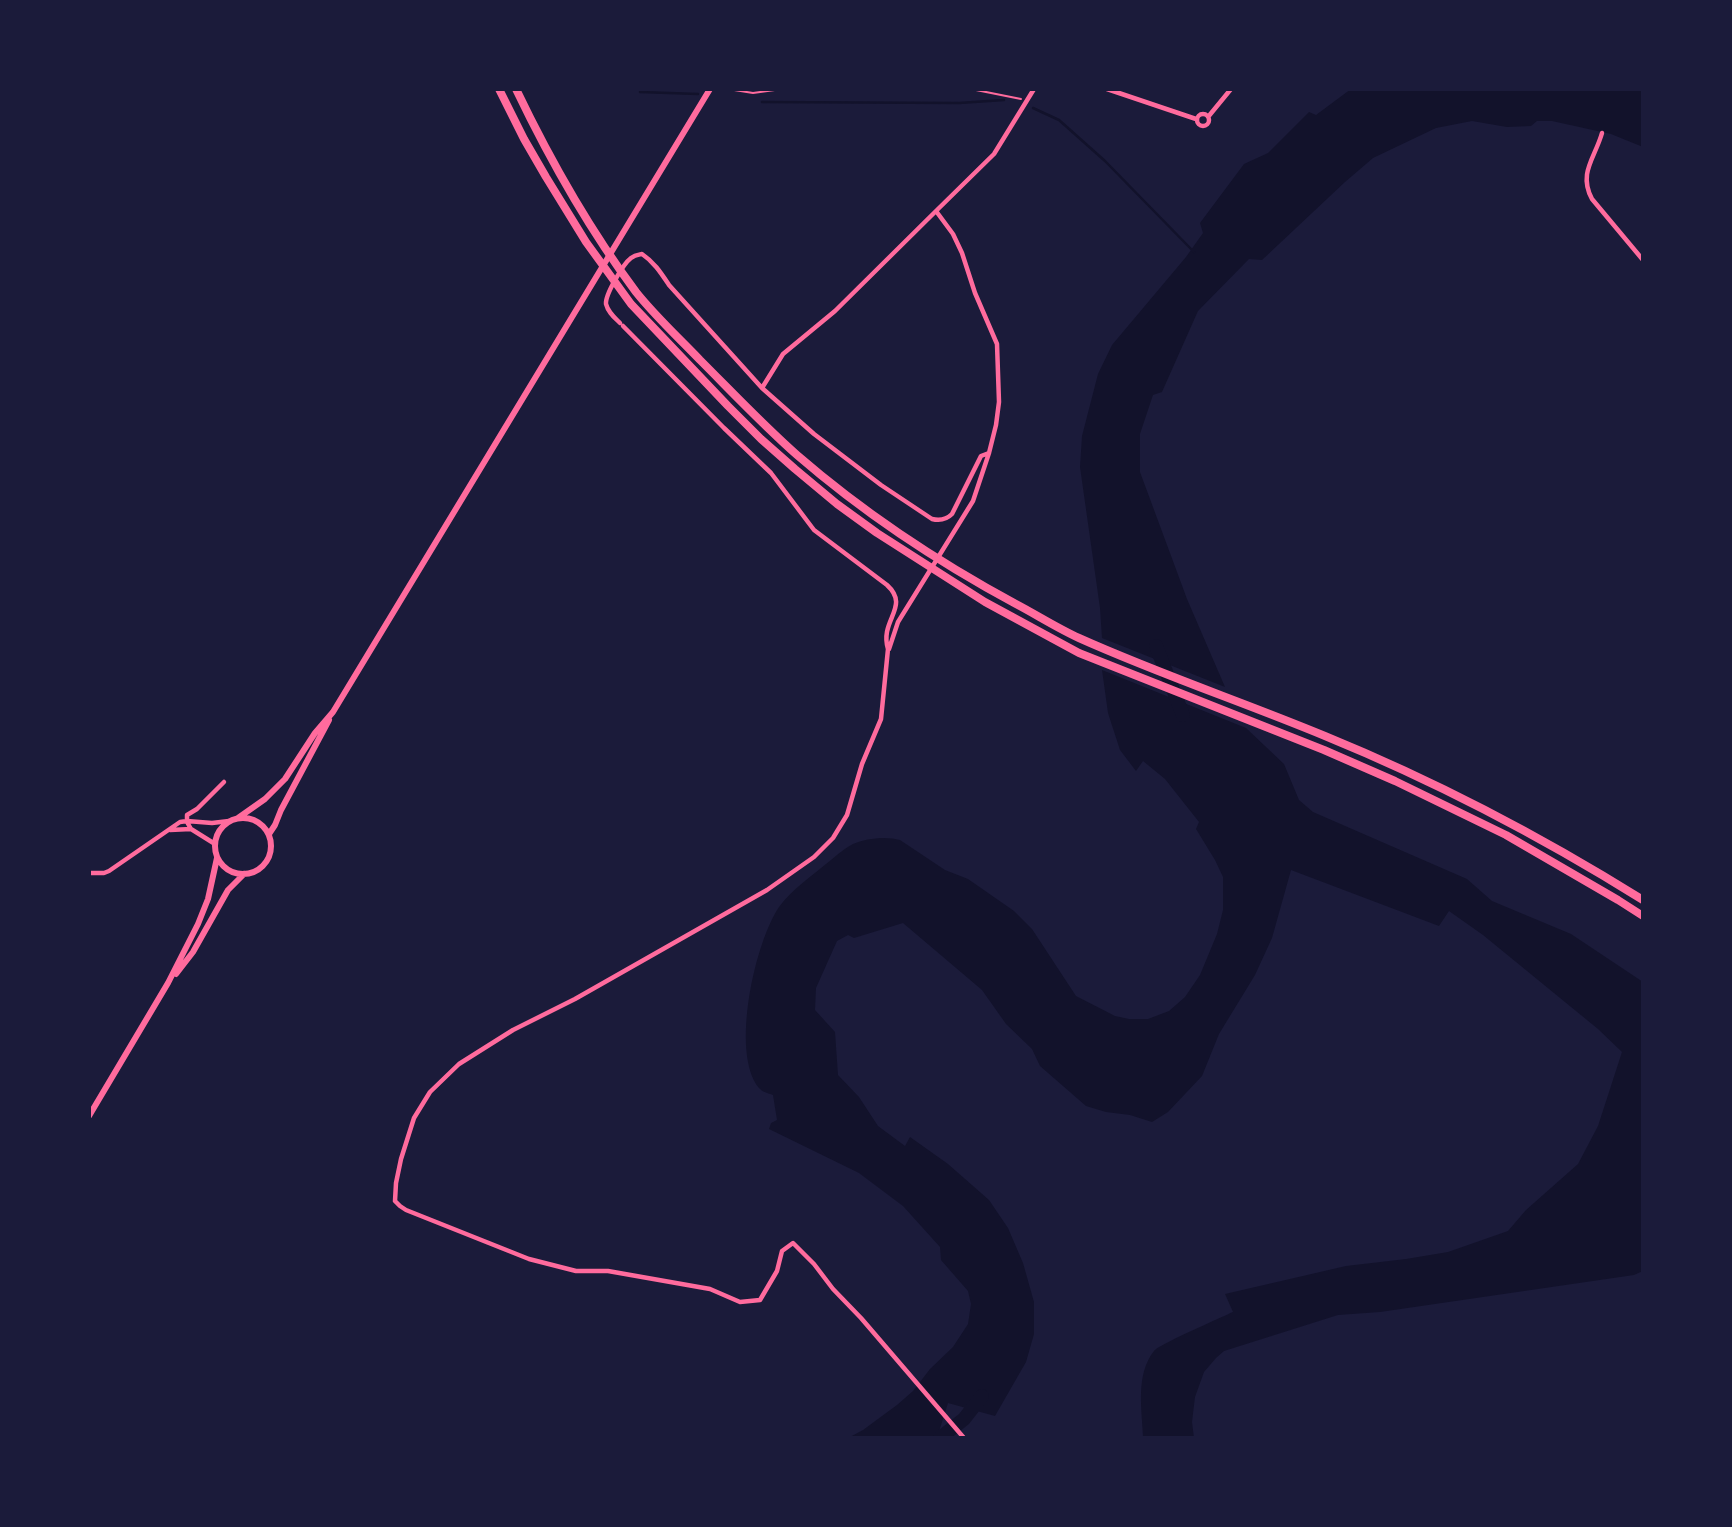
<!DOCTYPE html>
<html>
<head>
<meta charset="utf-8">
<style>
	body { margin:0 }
	#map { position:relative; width:1732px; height:1527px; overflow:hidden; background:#1b1b3a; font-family:"DM Sans",sans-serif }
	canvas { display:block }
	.frame { position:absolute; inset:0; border:91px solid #1b1b3a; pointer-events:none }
</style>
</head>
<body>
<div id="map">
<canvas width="1732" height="1527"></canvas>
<div class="frame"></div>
</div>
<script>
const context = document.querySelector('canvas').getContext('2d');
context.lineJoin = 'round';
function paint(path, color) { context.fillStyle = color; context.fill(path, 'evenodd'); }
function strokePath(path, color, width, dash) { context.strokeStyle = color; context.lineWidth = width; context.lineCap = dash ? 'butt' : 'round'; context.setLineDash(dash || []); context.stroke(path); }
paint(new Path2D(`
	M1351,89H1643V147L1611,134L1552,121H1537L1531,126L1507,127L1472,121L1436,128L1373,158L1345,182L1262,260L1249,259L1198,311L1162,392L1153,395L1140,434V472L1187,599L1225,687L1102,638L1100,608L1080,467L1082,436L1098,374L1112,345L1186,257L1203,233L1200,223L1244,164L1268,153L1309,112L1316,115Z
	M1102,670L1246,728L1284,764L1299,800L1313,812L1467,879L1492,901L1571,934L1643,982V1271L1634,1275L1380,1312L1338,1315L1224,1351L1216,1358L1204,1372L1195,1397L1192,1422L1194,1438H1143C1142,1410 1135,1375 1154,1351C1158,1345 1220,1318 1233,1312L1225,1294L1346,1266L1406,1259L1448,1252L1508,1231L1526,1210L1578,1164L1598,1126L1622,1052L1598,1029L1483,935L1449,911L1439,926L1291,870L1272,938L1255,975L1219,1034L1202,1076L1168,1112L1152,1122L1130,1115L1106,1112L1086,1106L1040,1066L1032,1049L1006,1024L982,990L903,923L854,938L848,935L837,941L816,988L815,1010L835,1032L838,1075L859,1097L878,1126L905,1146L910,1137L948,1164L989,1200L1008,1228L1023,1263L1034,1302V1334L1026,1362L995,1416L948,1403L937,1438H848L863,1430L897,1405L913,1391L930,1369L953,1347L968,1324L971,1304L968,1291L941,1260L940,1247L903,1206L859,1173L769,1129L771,1123L777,1120L773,1095C768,1093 762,1092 759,1088C730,1053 755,942 779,907C792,889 813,875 831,860C837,855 845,848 853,844C866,838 887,836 900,840L945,870L968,879L1014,911L1032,929L1076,996L1115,1016L1129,1019H1148L1169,1011L1185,997L1200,975L1217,934L1223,910V877L1215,860L1196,829L1199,822L1165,779L1143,761L1136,771L1120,750L1108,713Z`), '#12122b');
strokePath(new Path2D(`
	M640,92L698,94
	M762,102L959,103L1004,100
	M1033,108L1059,120L1105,161L1194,252`), '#12122b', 2.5);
strokePath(new Path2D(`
	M1156,646L1183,715
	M940,1438L964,1419L982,1396`), '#12122b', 14);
strokePath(new Path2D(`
	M728,89L753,93L782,89
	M971,89L1021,99`), '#ff6b9d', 2);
strokePath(new Path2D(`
	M1107,89L1196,119
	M1197 120a6 6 0 1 1 12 0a6 6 0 1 1-12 0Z
	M1208,117L1231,89
	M1602,133C1595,158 1578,173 1592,199L1643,260
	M620,323C614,317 608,312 606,304C605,295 623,264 631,258C635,255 637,255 642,254C654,262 661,273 669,285L762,388L814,434L881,485L932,519C940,521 946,520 952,514L981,456L989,453
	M623,326L724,428L771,473L814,530L887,585C911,607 879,620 888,649L881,719L862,764L847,815L833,838L814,857L767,890L575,999L513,1030L459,1064L430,1092L414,1118L401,1159L396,1183L395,1201L400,1206L406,1210L529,1259L576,1271H608L710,1289L740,1302L760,1300L777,1271L782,1251L793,1243L814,1264L833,1289L861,1318L964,1438
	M762,388L783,354L835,311L936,211
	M889,649L898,622L973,501L989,453L996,425L999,402L997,344L975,293L962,253L953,234L936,211L994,154L1034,89
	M187,821V815L197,809L224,782
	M187,822L191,829L215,844
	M170,830L191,829
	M89,873H104L109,871L180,822L187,821L212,823L229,821`), '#ff6b9d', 4.5);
strokePath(new Path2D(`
	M215 846a28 28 0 1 1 56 0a28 28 0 1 1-56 0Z
	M238,818L265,799L285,779L315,733L333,712L710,89
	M269,834L275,825L281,810L329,720
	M176,974L193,952L228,890L244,874
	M89,1116L168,983L198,924L208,899L217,858`), '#ff6b9d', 6);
strokePath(new Path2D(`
	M499,89L524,139L546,177L586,242L631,304L728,406L761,439L795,469L837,504L877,533L985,602L1079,653L1324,750L1395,781L1506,835L1618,900L1643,916
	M516,89C550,160 589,229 636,292C655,316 679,338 700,360C732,392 763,425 797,455C864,513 938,562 1016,604C1037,615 1057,628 1079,638C1159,674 1243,702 1325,736C1435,781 1542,837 1643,900`), '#ff6b9d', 8);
</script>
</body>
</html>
